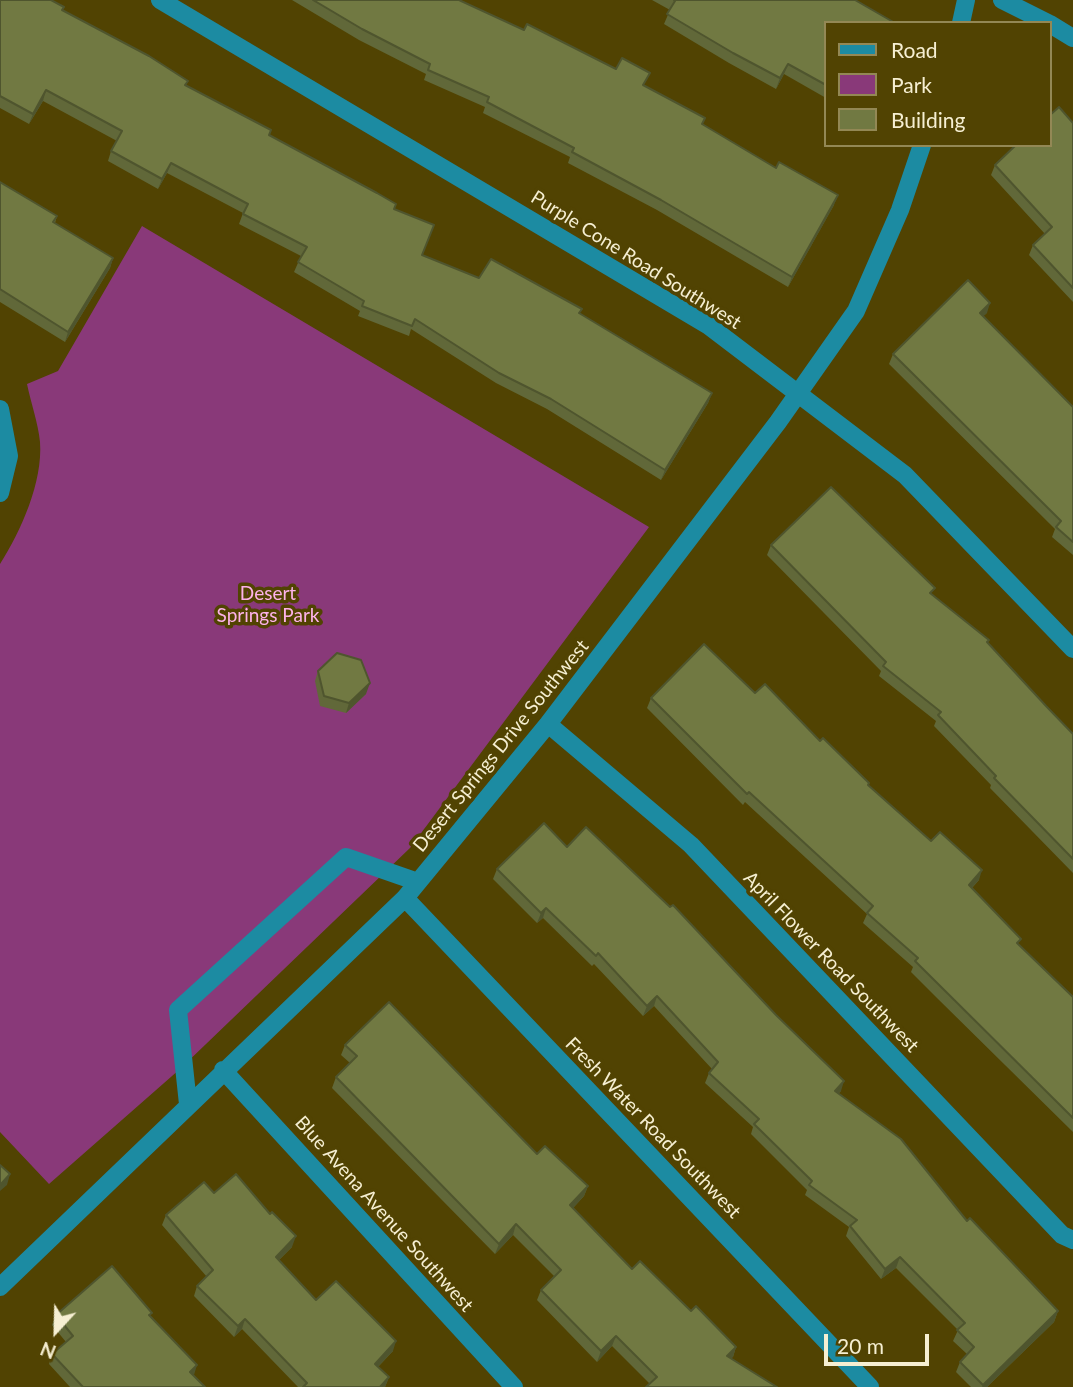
<!DOCTYPE html>
<html>
<head>
<meta charset="utf-8">
<style>
	body { margin:0 }
	#map { position:relative; width:1073px; height:1387px; overflow:hidden; background:#514302; font-family:Lato,sans-serif }
	canvas { display:block }
	.legend { position:absolute; left:824px; top:21px; width:228px; height:126px; box-sizing:border-box; background:#514302; border:2px solid #938855; margin:0; padding:9px 12px; list-style:none; font-size:21px; color:#f6efd2 }
	.legend li { display:flex; align-items:center; gap:14px; height:35px }
	.legend b { width:35px; border:2px solid #938855 }
	.north { position:absolute; left:21px; top:1296px; width:70px; height:70px; -webkit-text-stroke:5px #514302; paint-order:stroke; rotate:202deg; font-size:19px; font-weight:700; line-height:28px; text-align:center; color:#f6efd2 }
	.north::after { content:''; display:block; margin:auto; width:24px; height:32px; background:#f6efd2; clip-path:polygon(50% 0,100% 100%,50% 72%,0 100%) }
	.scale { position:absolute; left:824px; top:1334px; width:105px; height:32px; box-sizing:border-box; border:4px solid #f6efd2; border-top:0; padding-left:9px; font-size:21px; line-height:24px; white-space:nowrap; color:#f6efd2; -webkit-text-stroke:5px #514302; paint-order:stroke }
</style>
</head>
<body>
<div id="map">
<canvas width="1073" height="1387"></canvas>
<ul class="legend">
<li><b style="height:9px;background:#1c8ba2"></b>Road</li>
<li><b style="height:19px;background:#893979"></b>Park</li>
<li><b style="height:19px;background:#717942"></b>Building</li>
</ul>
<div class="north">N</div>
<div class="scale">20 m</div>
</div>
<script>
const context = document.querySelector('canvas').getContext('2d');
context.lineJoin = 'round';
function paint(path, color) { context.fillStyle = color; context.fill(path, 'evenodd'); }
function strokePath(path, color, width, dash) { context.strokeStyle = color; context.lineWidth = width; context.lineCap = dash ? 'butt' : 'round'; context.setLineDash(dash || []); context.stroke(path); }
function write(font, color, halo, rows, align = 'center') {
  context.font = font + ' Lato,sans-serif'; context.lineWidth = 7; context.setLineDash([]); context.textBaseline = 'middle'; context.strokeStyle = halo; context.fillStyle = color; for (const [text, x, y, turn = 0] of rows) {
    context.save(); context.translate(x, y); context.rotate((+turn || 0) * Math.PI / 180); context.textAlign = isNaN(turn) ? turn : align; if (halo) context.strokeText(text, 0, 0); context.fillText(text, 0, 0); context.restore();
  }
}
paint(new Path2D(`
	M142,226L649,527L410,848L180,1069L49,1184L0,1132V564C21,531 43,482 40,442C38,423 31,403 27,384L58,371Z`), '#893979');
strokePath(new Path2D(`
	M160,0L709,326L905,475L1073,649
	M1002,0L1048,23
	M961,23L966,0
	M1050,24L1073,38
	M0,409L9,456L0,493
	M548,724L691,845L1062,1235L1073,1240
	M405,898L870,1387
	M223,1070L514,1387
	M188,1104L178,1010L346,857L418,882
	M0,1287L405,898L548,724L778,422L856,311L900,210L922,145`), '#1c8ba2', 18);
paint(new Path2D(`
	M0,0L63,11L188,81L186,85L271,130L269,135L395,209L422,255L479,278L580,314L712,393L708,403L661,480L547,409L496,383L411,329L409,336L358,316L360,311L294,272L301,256L239,224L243,213L167,173L158,189L108,161L111,151L117,141L43,101L29,124L0,108Z
	M292,0H459L645,86L703,125L834,205L788,287L657,210L568,163L570,157L483,113L485,107L424,80L426,74L359,40Z
	M652,0H855L826,23V98L784,74L776,89L729,63L664,24L670,10Z
	M1073,123V302L1029,255L1033,245L1045,234L991,175L995,165Z
	M0,182L57,216L55,223L113,258L110,268L65,342L0,302Z
	M987,313L983,316L1073,407V555L1052,537L1055,529L889,364L893,354Z
	M771,545L932,595L989,640L988,643L1046,706L1073,734V873L990,788L991,785L934,726L936,721L879,676L881,671L767,555Z
	M318,671L366,694L346,713L320,706L315,681Z
	M755,693L820,741L869,783L868,786L931,841L979,880L972,888L1019,945L1073,997V1132L938,999L911,972L913,967L863,923L867,914L745,802L743,805L647,708L651,698Z
	M567,847L841,1091L838,1094L1058,1311L1054,1322L987,1387H971L956,1372L960,1362L967,1354L953,1341L958,1330L896,1268L881,1279L846,1236L849,1227L805,1195L807,1190L751,1134L753,1127L705,1083L709,1073L712,1069L654,1006L643,1016L594,964L592,966L543,918L537,923L493,879L497,869Z
	M345,1045L537,1154L588,1186L584,1196L573,1208L632,1269L691,1311L736,1347L733,1357L650,1384L612,1346L597,1362L537,1300L541,1290L554,1276L513,1235L495,1254L332,1088L336,1077L350,1063L341,1055Z
	M214,1193L292,1247L279,1260L316,1300L393,1351L378,1367L389,1377L385,1387H298L242,1329L234,1337L194,1296L197,1286L207,1277L162,1225L166,1215Z
	M56,1315L151,1317L193,1376L205,1387H70L49,1364L52,1354L66,1342L52,1325Z`), '#616839');
paint(new Path2D(`
	M788,64L784,74L776,89L780,78Z
	M46,90L43,101L29,124L33,114Z
	M171,163L167,173L158,189L162,179Z
	M838,195L834,205L788,287L792,277Z
	M113,258L110,268L65,342L68,332Z
	M990,303L987,313L976,323L980,313Z
	M712,393L708,403L661,480L665,470Z
	M370,683L366,694L346,713L349,703Z
	M982,870L979,880L965,895L969,885Z
	M546,908L543,918L537,923L541,913Z
	M657,996L654,1006L643,1016L647,1006Z
	M844,1081L841,1091L831,1101L835,1091Z
	M10,1174L7,1185L0,1191V1185Z
	M588,1186L584,1196L566,1216L570,1205Z
	M516,1224L513,1235L495,1254L499,1244Z
	M296,1236L292,1247L272,1267L276,1257Z
	M900,1257L896,1268L881,1279L885,1269Z
	M1058,1311L1054,1322L987,1387H982L983,1385Z
	M245,1319L242,1329L234,1337L238,1326Z
	M616,1336L612,1346L597,1362L601,1351Z
	M396,1341L393,1351L371,1374L375,1364Z
	M736,1347L733,1357L723,1366L727,1356Z
	M197,1365L194,1375L190,1372Z
	M389,1377L385,1387H380Z`), '#4f552e');
const building = new Path2D(`
	M0,0H51L64,7L62,10L149,56L188,81L185,85L271,130L269,135L377,193L396,204L394,209L434,225L422,255L479,278L491,259L582,309L579,313L712,393L665,470L551,399L499,373L415,319L412,326L362,306L364,301L298,262L307,247L243,214L248,204L171,163L162,179L111,151L122,131L46,90L33,114L0,96Z
	M313,0H459L524,30L527,24L616,69L622,58L650,73L643,85L705,118L702,124L776,168L779,162L838,195L792,277L661,200L572,152L574,148L487,102L489,97L428,70L430,64L362,29Z
	M674,0H855L895,23H826V85L788,64L780,78L733,53L667,14L675,1Z
	M1059,107L1073,123V288L1033,245L1052,227L995,165L1016,145H1050V115Z
	M0,182L57,216L53,222L113,258L68,332L0,289Z
	M968,280L990,303L980,313L1073,407V542L1056,527L1061,521L893,354Z
	M831,487L935,588L930,593L989,640L987,642L1046,706L1073,734V859L994,778L996,776L938,715L941,712L883,666L886,662L771,545Z
	M704,644L755,693L765,684L820,741L823,738L869,783L868,785L931,841L940,832L982,870L969,885L1021,939L1017,943L1073,997V1118L915,961L918,958L867,913L873,906L749,792L747,794L651,698Z
	M337,653L361,660L370,683L349,703L324,696L318,671Z
	M544,823L567,847L586,827L670,907L673,905L776,1015L844,1081L835,1091L901,1139L967,1221L970,1218L1058,1311L983,1385L960,1362L974,1347L957,1330L965,1323L900,1257L885,1269L850,1226L857,1220L809,1185L812,1181L754,1124L759,1119L709,1073L718,1062L657,996L647,1006L598,953L596,956L546,908L541,913L497,869Z
	M389,1002L537,1154L545,1146L588,1186L570,1205L632,1269L640,1261L691,1311L696,1306L736,1347L727,1356L777,1387H646L657,1377L616,1336L601,1351L541,1290L561,1270L516,1224L499,1244L336,1077L357,1056L345,1045Z
	M0,1165L10,1174L0,1185Z
	M236,1174L270,1214L272,1212L296,1236L276,1257L316,1300L336,1281L396,1341L375,1364L389,1377L380,1387H303L307,1383L245,1319L238,1326L197,1286L213,1270L166,1215L204,1182L214,1193Z
	M112,1266L152,1313L149,1315L197,1365L190,1372L205,1387H83L52,1354L73,1336L56,1315Z`);
paint(building, '#717942');
strokePath(building, '#4f552e', 2);
write('19px', '#f6efd2', '#514302', [
	["Purple Cone Road Southwest",636,260,32],
	["Desert Springs Drive Southwest",501,746,-51],
	["April Flower Road Southwest",831,962,46],
	["Fresh Water Road Southwest",653,1128,46],
	["Blue Avena Avenue Southwest",384,1214,48]
]);
write('19px', '#fdb2ea', '#514302', [
	["Desert",268,594],
	["Springs Park",268,616]
]);
</script>
</body>
</html>
